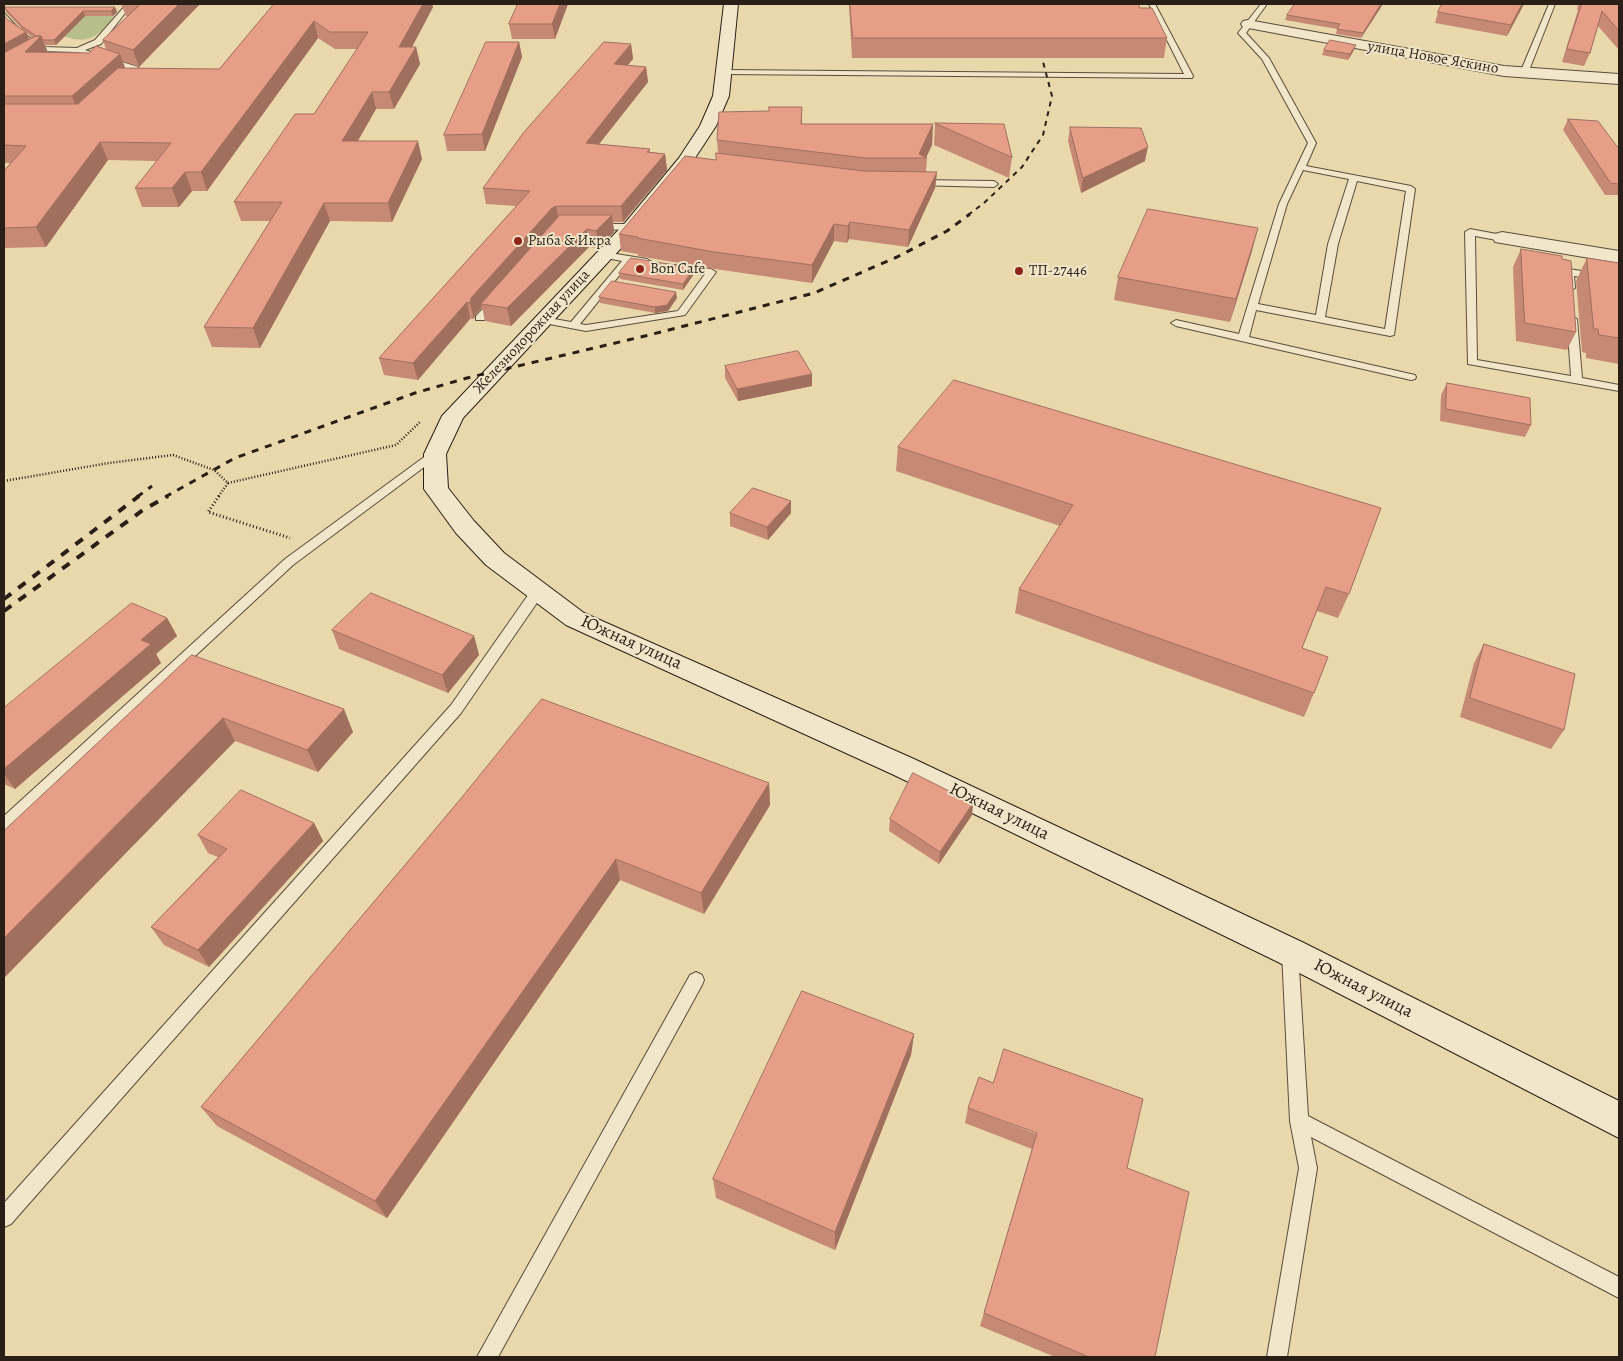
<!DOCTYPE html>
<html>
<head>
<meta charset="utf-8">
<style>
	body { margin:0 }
	#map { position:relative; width:1623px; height:1361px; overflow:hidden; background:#e9d8ac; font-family:Alegreya,serif }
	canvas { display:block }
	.frame { position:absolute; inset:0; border:5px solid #2a1f16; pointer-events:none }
</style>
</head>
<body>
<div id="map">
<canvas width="1623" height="1361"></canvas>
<div class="frame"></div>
</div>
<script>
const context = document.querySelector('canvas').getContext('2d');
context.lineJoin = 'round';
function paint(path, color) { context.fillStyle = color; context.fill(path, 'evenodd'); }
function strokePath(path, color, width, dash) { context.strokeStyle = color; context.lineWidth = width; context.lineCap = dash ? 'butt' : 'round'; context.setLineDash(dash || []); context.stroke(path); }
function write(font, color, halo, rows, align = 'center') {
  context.font = font + ' Alegreya,serif'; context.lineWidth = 4; context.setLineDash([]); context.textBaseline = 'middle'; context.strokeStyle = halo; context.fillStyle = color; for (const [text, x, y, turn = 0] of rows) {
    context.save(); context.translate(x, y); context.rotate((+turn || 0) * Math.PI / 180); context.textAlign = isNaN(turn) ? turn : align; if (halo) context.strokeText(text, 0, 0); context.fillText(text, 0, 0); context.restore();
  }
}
paint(new Path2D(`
	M113,11V17C108,23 103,30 96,35C75,50 42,25 24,15Z`), '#b6bf89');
const lane = new Path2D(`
	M1149,4H1155L1193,76L1192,78L724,74L720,72L724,70L1184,74Z
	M1261,4H1267L1246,33L1269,58L1316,143L1306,166L1411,186L1415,189L1394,335L1390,336L1256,310L1249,337L1415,375L1416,377L1415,379L1411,380L1176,326L1171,323L1176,320L1239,334L1279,204L1308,143L1262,59L1238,33ZM1303,170L1349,179L1328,244L1316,315L1258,304L1287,204ZM1357,181L1406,191L1385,329L1325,317L1338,244Z
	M1549,4H1555L1528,73L1521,75L1520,73Z
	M124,7L129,8L101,44L85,50L138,67V71L124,81L120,79L130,70L77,52L39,51L18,38L4,19V13L24,34L44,47L77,48L95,40Z
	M917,180L994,181L998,184L994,187L914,185V181Z
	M596,224H631L636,227L631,230L593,229V225Z
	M1470,229L1502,235L1507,238L1502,241L1475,236L1477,360L1571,376L1567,319L1572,316L1577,319L1582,378L1619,385V391L1468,364L1465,232Z
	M604,252L647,259L652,262L647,265L630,262L580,324L586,325L678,311L705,274L672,269V265L711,269L716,272L685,315L586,331L539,322L538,320L543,317L571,322L622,261L601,257V253Z
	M1569,269L1619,277V283L1574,276L1575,288L1570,291L1567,290L1564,272Z
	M496,297L499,298V302L484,320H476V316L493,298Z
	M435,451L441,454L439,456L293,565L9,829L4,831V816L285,559L431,452Z
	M538,587L544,591L543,594L461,713L11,1224L4,1227V1203L451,705L533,588Z
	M1290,945L1296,947L1298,952L1308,1116L1619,1277V1298L1311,1137L1317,1168L1287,1357H1267L1299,1168L1290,1121L1282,952L1284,947Z
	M696,972L702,975L704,980L702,985L498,1357H477L690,975Z`);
const street = new Path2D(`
	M1248,20L1504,66L1619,74V84L1504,76L1243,27L1241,24L1243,21Z
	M1502,232L1619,251V263L1495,242L1493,238L1495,234Z`);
const secondary = new Path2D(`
	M724,4H738L729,96L716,126L693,161L637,231L463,418L446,454L448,488L474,521L504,553L584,613L914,759L1302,942L1619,1101V1138L1278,962L894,775L566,625L486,565L456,533L424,489V454L442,416L625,223L679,158L700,126L713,96Z`);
strokePath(lane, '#5a4d3c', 2);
strokePath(street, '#5a4d3c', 2);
strokePath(secondary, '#2a1f16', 2);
strokePath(new Path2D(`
	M4,481L109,463L173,455L214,470L228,483L218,497
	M228,483L396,445L421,421`), '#2a1f16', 2.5, [1, 2]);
strokePath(new Path2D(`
	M219,496L208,512L290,538`), '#2a1f16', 3, [1, 2.5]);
paint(lane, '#f1e6c9');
paint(street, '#f1e6c9');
paint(secondary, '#f1e6c9');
strokePath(new Path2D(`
	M968,215L984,203L1022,167L1043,135L1052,96L1042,58`), '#2a1f16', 2, [5, 5]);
strokePath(new Path2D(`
	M137,497L152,486
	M165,497L235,458L415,393L467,378L645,336L814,293L897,257L947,231L970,214`), '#2a1f16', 3, [7, 7]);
strokePath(new Path2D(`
	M4,599L139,496
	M4,611L143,510L168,496`), '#2a1f16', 4, [9, 9]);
paint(new Path2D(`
	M4,4H200L139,67L123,61L125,68L219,69L274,4H432L433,7L412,47H416L420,64L394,109H376L358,141L422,159L392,222L330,221L260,348L212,347L204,327L270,221H241L234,202L314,114L357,49H335L318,38L207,191H192L179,207H142L135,188L157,161L108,160L46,247L4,248V171L10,163H4V15L7,19L23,30L6,12L4,7H115L117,12L113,16H85L56,45H45L48,52L89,53L106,49L103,40L128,16H126L121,4L4,5ZM27,33L33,38L29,40Z
	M518,4H568L555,39H512L509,24Z
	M849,4H1138L1140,8L1167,38L1164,58H852Z
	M1295,4H1383L1361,38L1336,34L1337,29L1285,20L1287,15Z
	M1524,4L1507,36L1435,23L1438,12Z
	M1578,4H1619V50L1598,26L1590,53L1584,66L1562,62L1578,10H1577Z
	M519,42L522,57L485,151H447L444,135Z
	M631,44L633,59L627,66L646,67L648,82L599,144L650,149V152L665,154L667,170L623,222H613L614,232L599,248L589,247L511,326L485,321L482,307L475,315L474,319H470L418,380L384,375L379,358L516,206L486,204L483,188Z
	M1324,50H1354L1348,60L1322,55Z
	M802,107V124H933L932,145L926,157L927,158L926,172H937L935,188L908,247L849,239L847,243L834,241L812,283L715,269L638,256V254L621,251L619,234L716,160L718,153L717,140L769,111Z
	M1568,119L1619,149V195H1605L1563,130Z
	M935,123L1012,157L1009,178L934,145Z
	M1070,127L1145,161L1081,193L1068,141Z
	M1521,249L1576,332L1567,350L1516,341L1513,267Z
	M1252,251L1230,322L1114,300L1118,277Z
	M1587,258L1619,263V364L1586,358V353L1582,352L1576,281Z
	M694,268V274L683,290L620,279L619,273Z
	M599,297L677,298L668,311L655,313L600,303Z
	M725,366L812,386L738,401L725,378Z
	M1447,383L1531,425L1525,437L1440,421L1441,395Z
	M898,447L1349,594L1338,618L1317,611L1302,648L1314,693L1304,717L1015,613L1019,589L1060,526L896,471Z
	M791,501V513L768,540L730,526V513Z
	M167,618L177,636L156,654L161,663L15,789L4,784V708Z
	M332,630L474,636L479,655L448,693L339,649Z
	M1484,644L1564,730L1551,749L1460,717L1474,663Z
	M192,655L353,732L318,772L235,741L4,978V831Z
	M769,783L770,805L704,914L620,880L387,1218L217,1126L201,1107L458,802Z
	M973,803L972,815L939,864L889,831L890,819Z
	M314,823L323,841L209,967L164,945L151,927L218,857L208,853L198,835Z
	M914,1034L911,1055L835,1250L716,1198L713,1179Z
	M968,1108L1127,1168L1155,1357H1055L980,1326L1032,1149L965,1123Z`), '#c68973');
paint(new Path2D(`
	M179,4H200L139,67L133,50Z
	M423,4H432L433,7L403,64L399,47Z
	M560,4H568L555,39L552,24Z
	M1381,4H1383L1361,38L1363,33Z
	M1522,4H1524L1507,36L1511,25Z
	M115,7L117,12L113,16L111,11Z
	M83,11L85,16L56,45L54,40Z
	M314,21L318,38L207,191L201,172Z
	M26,32L32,45L41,36L48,53L4,65V44Z
	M519,42L522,57L485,151L482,134Z
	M631,44L633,59L616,79L614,64Z
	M1356,45L1354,50L1348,60L1350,54Z
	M416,47L420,64L394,109L389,92Z
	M120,54L126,71L79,114L72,96Z
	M646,67L648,82L588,158L586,143Z
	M372,92L376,109L347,159L342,141Z
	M933,124L932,145L926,158L919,154Z
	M418,141L422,159L392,222L388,203Z
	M100,142L108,160L46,247L36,227Z
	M1148,147L1145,161L1081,193L1083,178Z
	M665,154L667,170L623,222L621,206Z
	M185,172L192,191L179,207L172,188Z
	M937,172L935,188L908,247L909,230Z
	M324,203L330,221L260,348L253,328Z
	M556,206L559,222L481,304L482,307L475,315L474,319L470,303L471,298L552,208Z
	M612,215L614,232L599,248L596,231Z
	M850,222L849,239L847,243L848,226Z
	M834,224V241L812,283V265Z
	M1258,228L1252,251L1230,322L1236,299Z
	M587,229L589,247L511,326L507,308Z
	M694,268V274L683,290V284Z
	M676,292L677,298L668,311L655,313V307Z
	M467,302L470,319L418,380L413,363Z
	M812,374V386L738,401L737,389Z
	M791,501V513L768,540L767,527Z
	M167,618L177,636L156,654L161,663L15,789L4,774V769L141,640Z
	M474,636L479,655L448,693L442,675Z
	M344,709L353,732L318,772L307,750Z
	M223,718L235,741L4,978V938Z
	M769,783L770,805L704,914L701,893Z
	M973,803L972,815L939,864L940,852Z
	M314,823L323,841L209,967L198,950Z
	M616,859L620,880L387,1218L375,1201Z
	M914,1034L911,1055L835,1250V1232Z`), '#a16f5e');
const building = new Path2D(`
	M141,4H179L133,50L103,40Z
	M274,4H423L399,47H416L389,92H372L342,141H418L388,203H324L253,328L204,327L282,202H234L295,114H314L368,32H330L314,21L201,172H185L172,188H135L171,143L100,142L36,227L4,228V171L26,146L4,145V104H78L118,68L219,69Z
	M518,4H560L552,24H509Z
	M850,4H1138L1140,8H1152L1167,38H853Z
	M1295,4H1381L1363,33L1337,29L1340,24L1287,15Z
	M1442,4H1522L1511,25L1438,12Z
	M1582,4H1619V31L1602,11L1590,53L1567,49Z
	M4,7H115L111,11H83L54,40H43L41,36H36L23,27Z
	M4,15L7,19L26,32L4,44Z
	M36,36H41L25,52L89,53L96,46L120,54L72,96H4V53Z
	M1330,40L1356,45L1350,54L1324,50Z
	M486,42H519L482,134L444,135Z
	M604,42L631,44L614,64L646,67L586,143L650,149L647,152L665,154L621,206H556L552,208L471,298L470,303L467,302L413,363L379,358L530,191L483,188L524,132Z
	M769,107H802L801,124H933L919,154L927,158H865L717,140L719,112L769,111Z
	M1568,119L1598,121L1619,149V184L1611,183Z
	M935,123L1004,124L1012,157Z
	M1070,127L1141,128L1148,147L1083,178Z
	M716,153L864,171L937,172L909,230L850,222L848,226L834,224L812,265L714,252L637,238L638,237L619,234L685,156L716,160Z
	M1148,209L1258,228L1236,299L1118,277Z
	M560,215H612L596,231L587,229L507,308L481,304Z
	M1521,249L1562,256V259L1571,261L1576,332L1525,323Z
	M631,258L694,268L683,284L619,273Z
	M1587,258L1619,263V338L1599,335L1598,329H1594Z
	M612,281L676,292L667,305L655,307L599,297Z
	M798,351L812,374L737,389L725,366Z
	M954,380L1381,508L1349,594L1326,587L1302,648L1328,657L1314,693L1019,589L1073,505L898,447Z
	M1447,383L1530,398L1531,425L1446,409Z
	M753,488L791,501L767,527L730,513Z
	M371,593L474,636L442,675L332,630Z
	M132,603L167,618L141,640L151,644L4,769V708Z
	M1484,644L1575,674L1564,730L1470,698Z
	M192,655L344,709L307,750L223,718L4,938V831Z
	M542,699L769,783L701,893L616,859L375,1201L201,1107L458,802Z
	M913,773L973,803L940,852L890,819Z
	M241,790L314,823L198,950L151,927L227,849L198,835Z
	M802,991L914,1034L835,1232L713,1179Z
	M1004,1049L1143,1099L1127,1168L1189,1192L1155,1357H1089L984,1313L1037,1133L968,1108L979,1077L993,1083Z`);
paint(building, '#e69f86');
strokePath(building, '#a16f5e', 1);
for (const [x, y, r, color] of [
	[518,241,5,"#8f2418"],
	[640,269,5,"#8f2418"],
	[1019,271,5,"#8f2418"]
]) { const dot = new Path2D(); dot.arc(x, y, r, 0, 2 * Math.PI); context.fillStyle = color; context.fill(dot); strokePath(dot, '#f1e6c9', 2); }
write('15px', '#2a1f16', '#f1e6c9', [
	["улица Новое Яскино",1433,58,10],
	["Железнодорожная улица",532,332,-47]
]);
write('15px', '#2a1f16', '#f1e6c9', [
	["Рыба & Икра",528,241],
	["Bon Cafe",650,269],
	["ТП-27446",1029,271]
], 'left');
write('18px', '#2a1f16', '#f1e6c9', [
	["Южная улица",631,643,24],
	["Южная улица",999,812,26],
	["Южная улица",1363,989,27]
]);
</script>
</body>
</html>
